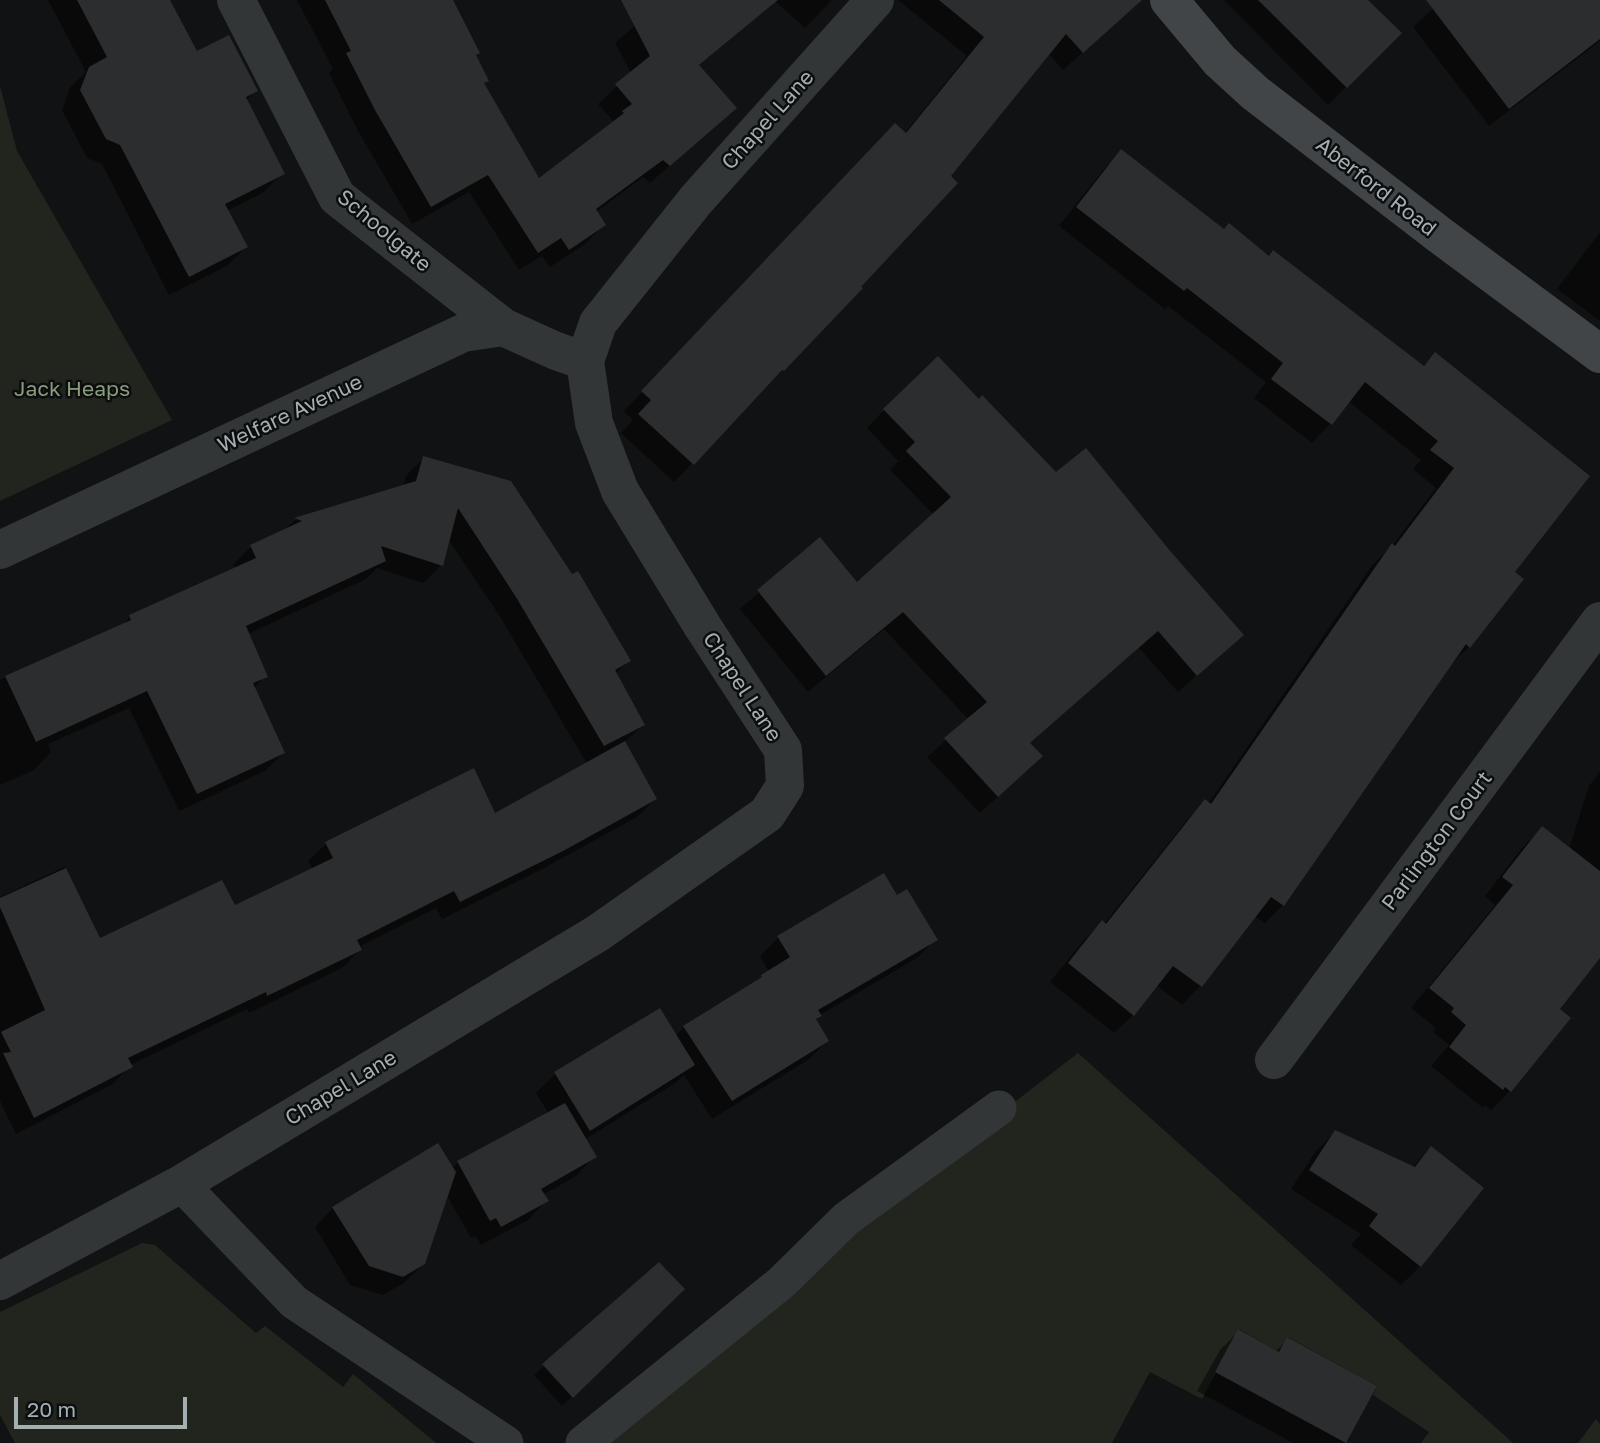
<!DOCTYPE html>
<html>
<head>
<meta charset="utf-8">
<style>
	body { margin:0 }
	#map { position:relative; width:1600px; height:1443px; overflow:hidden; background:#111213; font-family:"Golos Text",sans-serif }
	canvas { display:block }
	.scale { position:absolute; left:14px; top:1397px; width:173px; height:32px; box-sizing:border-box; border:4px solid #a4afb2; border-top:0; padding-left:9px; font-size:21px; line-height:24px; white-space:nowrap; color:#a4afb2; -webkit-text-stroke:5px #0c0d0e; paint-order:stroke }
</style>
</head>
<body>
<div id="map">
<canvas width="1600" height="1443"></canvas>
<div class="scale">20 m</div>
</div>
<script>
const context = document.querySelector('canvas').getContext('2d');
context.lineJoin = 'round';
function paint(path, color) { context.fillStyle = color; context.fill(path, 'evenodd'); }
function strokePath(path, color, width, dash) { context.strokeStyle = color; context.lineWidth = width; context.lineCap = dash ? 'butt' : 'round'; context.setLineDash(dash || []); context.stroke(path); }
function write(font, color, halo, rows, align = 'center') {
  context.font = font + ' "Golos Text",sans-serif'; context.lineWidth = 5; context.setLineDash([]); context.textBaseline = 'middle'; context.strokeStyle = halo; context.fillStyle = color; for (const [text, x, y, turn = 0] of rows) {
    context.save(); context.translate(x, y); context.rotate((+turn || 0) * Math.PI / 180); context.textAlign = isNaN(turn) ? turn : align; if (halo) context.strokeText(text, 0, 0); context.fillText(text, 0, 0); context.restore();
  }
}
paint(new Path2D(`
	M0,86L17,151L172,420L0,501Z
	M1078,1053L1513,1443H1421L1429,1432L1373,1395L1377,1386L1288,1337L1279,1352L1239,1329L1202,1399L1150,1372L1112,1443H599L782,1282Z
	M142,1243L155,1245L256,1333L265,1326L343,1387L353,1374L436,1443H15L0,1415V1312Z
	M1596,1419L1600,1424V1443H1578Z`), '#21251e');
paint(new Path2D(`
	M48,0H168L196,54L256,90L246,101L283,173L264,192L227,211L246,247L227,266L169,295L102,164L87,158L62,110L70,88L86,72Z
	M297,0H451L483,84L539,181L614,122L598,104L631,73L615,43L664,0H832L805,28L776,2L698,66L734,108L650,183L643,177L596,212L604,225L585,244L550,267L542,256L519,270L469,192L412,224L357,129L329,73L333,69Z
	M898,0H1131L1116,23L1063,70L1048,53L782,370L674,482L621,433L633,420L624,411L877,144L904,134L967,56Z
	M1224,0H1365L1399,33L1328,105Z
	M1442,0H1597L1600,4V41L1489,126L1413,27Z
	M1121,152L1223,231L1268,257L1422,367L1435,354L1512,572L1469,647L1450,665L1283,905L1265,923L1254,916L1200,986L1182,1005L1156,985L1133,1015L1114,1033L1050,982L1083,941L1102,922L1104,924L1187,820L1205,802L1208,804L1373,564L1392,546L1436,488L1413,469L1421,460L1348,401L1330,424L1312,443L1254,398L1266,382L1168,306L1165,309L1059,226L1103,170Z
	M1600,232V321L1557,289Z
	M979,401L1056,475L1170,553L1242,635L1178,692L1139,648L1029,744L1023,774L980,813L927,757L969,720L884,629L808,692L740,609L820,540L857,584L934,515L890,470L898,461L867,428L884,410Z
	M424,458L629,661L615,674L643,725L624,743L655,799L637,817L546,867L442,919L436,908L359,947L360,950L342,968L249,1013L247,1009L130,1065L113,1084L16,1134L0,1101V897L64,867L100,941L235,907L313,870L308,861L326,844L494,815L587,764L499,615L448,539L441,565L423,583L377,568L366,579L248,634L265,676L253,689L283,753L265,771L179,811L129,708L48,744L51,752L34,770L0,785V680L121,626L130,617L236,569L233,565L251,547L282,532L295,520L403,487L406,476Z
	M1600,771V955L1558,1010L1510,1091L1491,1110L1485,1105L1483,1108L1431,1066L1449,1045L1433,1032L1436,1028L1411,1008L1495,905L1485,896L1523,847L1542,828L1569,849L1589,786Z
	M897,897L936,939L917,958L820,1015L815,1021L827,1041L808,1060L712,1119L684,1075L674,1084L584,1140L594,1157L576,1176L543,1195L546,1201L528,1220L481,1245L476,1236L471,1238L446,1194L424,1263L404,1283L383,1295L350,1285L315,1227L333,1208L452,1169L458,1162L549,1114L536,1093L555,1074L675,1036L684,1027L756,983L769,972L760,956L778,938Z
	M1335,1132L1412,1167L1431,1148L1420,1266L1401,1285L1351,1245L1361,1234L1291,1189L1316,1151Z
	M659,1264L682,1289L562,1406L534,1375Z
	M1239,1331L1275,1352L1288,1339L1345,1442L1343,1443H1293L1197,1391L1220,1350Z`), '#0007');
paint(new Path2D(`
	M77,0H170L197,51L229,35L258,91L246,97L285,174L225,204L248,247L189,277L120,145L106,139L80,90L89,67L107,57Z
	M325,0H453L480,53L476,55L489,81L484,83L539,178L624,113L622,111L632,104L615,84L650,56L621,0H778L699,65L737,108L670,166L663,160L596,209L606,225L569,250L561,238L538,253L488,175L431,207L375,110L346,53L351,51Z
	M939,0H1142L1083,53L1066,34L951,176L958,183L861,287L863,288L784,371L782,370L694,465L638,414L651,400L641,391L895,123L906,133L984,37Z
	M1258,0H1368L1402,33L1347,88Z
	M1426,0H1600V39L1509,109Z
	M1121,149L1224,229L1229,223L1269,256L1273,250L1424,366L1435,352L1590,476L1515,572L1524,579L1470,648L1466,644L1284,906L1271,897L1202,987L1173,966L1134,1016L1068,963L1102,920L1106,924L1205,799L1211,804L1392,543L1395,546L1454,468L1430,450L1438,441L1365,382L1332,425L1271,379L1283,363L1187,288L1184,291L1076,207Z
	M938,356L979,399L982,395L1056,472L1086,448L1171,552L1244,635L1197,676L1158,631L1030,743L1043,756L998,797L944,738L987,702L903,612L826,676L757,590L820,537L857,582L951,497L906,451L915,442L883,409Z
	M423,456L511,481L572,574L578,571L631,661L615,670L645,725L604,746L516,597L458,508L443,566L381,546L386,561L246,626L268,677L253,683L285,753L197,794L147,691L36,742L5,676L131,620L129,615L256,558L250,545L302,521L294,518L416,481Z
	M625,741L657,799L565,850L460,902L454,891L357,940L362,950L267,996L266,992L128,1058L133,1067L34,1118L3,1053L11,1052L1,1032L45,1010L0,907V898L66,868L100,938L222,880L235,905L333,858L325,842L474,768L495,813Z
	M1542,826L1600,871V958L1560,1009L1571,1018L1511,1092L1505,1087L1503,1090L1449,1047L1466,1025L1451,1012L1454,1008L1429,988L1513,885L1502,877Z
	M884,873L897,895L907,889L938,940L818,1010L822,1016L816,1019L829,1041L732,1101L683,1026L762,977L761,975L790,957L777,936Z
	M660,1008L695,1065L590,1131L554,1072Z
	M565,1103L597,1157L541,1189L549,1201L501,1227L496,1218L490,1221L457,1161Z
	M1335,1130L1415,1167L1431,1146L1484,1188L1421,1267L1369,1226L1378,1214L1309,1170Z
	M438,1143L456,1172L425,1264L403,1277L369,1266L332,1207Z
	M659,1262L685,1289L573,1398L542,1364Z
	M1238,1329L1279,1352L1287,1337L1377,1386L1346,1443L1215,1372Z`), '#2c2d2f');
strokePath(new Path2D(`
	M181,1184L294,1302L506,1443
	M583,1443L782,1282L846,1219L999,1108`), '#333637', 35);
strokePath(new Path2D(`
	M236,0L337,197L503,327
	M0,550L463,333L503,327L556,351L585,361
	M1274,1060L1600,621
	M0,1281L181,1184L598,933L767,814L785,786L783,750L703,627L620,491L594,423L585,361L598,323L696,200L875,0`), '#333637', 38);
strokePath(new Path2D(`
	M1169,0L1220,61L1255,93L1441,236L1600,354`), '#414547', 38);
write('21px', '#a4afb2', '#0c0d0e', [
	["Chapel Lane",768,120,-48],
	["Aberford Road",1376,187,38],
	["Schoolgate",384,231,40],
	["Welfare Avenue",290,414,-25],
	["Chapel Lane",742,687,57],
	["Parlington Court",1437,841,-53],
	["Chapel Lane",341,1088,-31]
]);
write('21px', '#899c7c', '#0c0d0e', [
	["Jack Heaps",72,389]
]);
</script>
</body>
</html>
